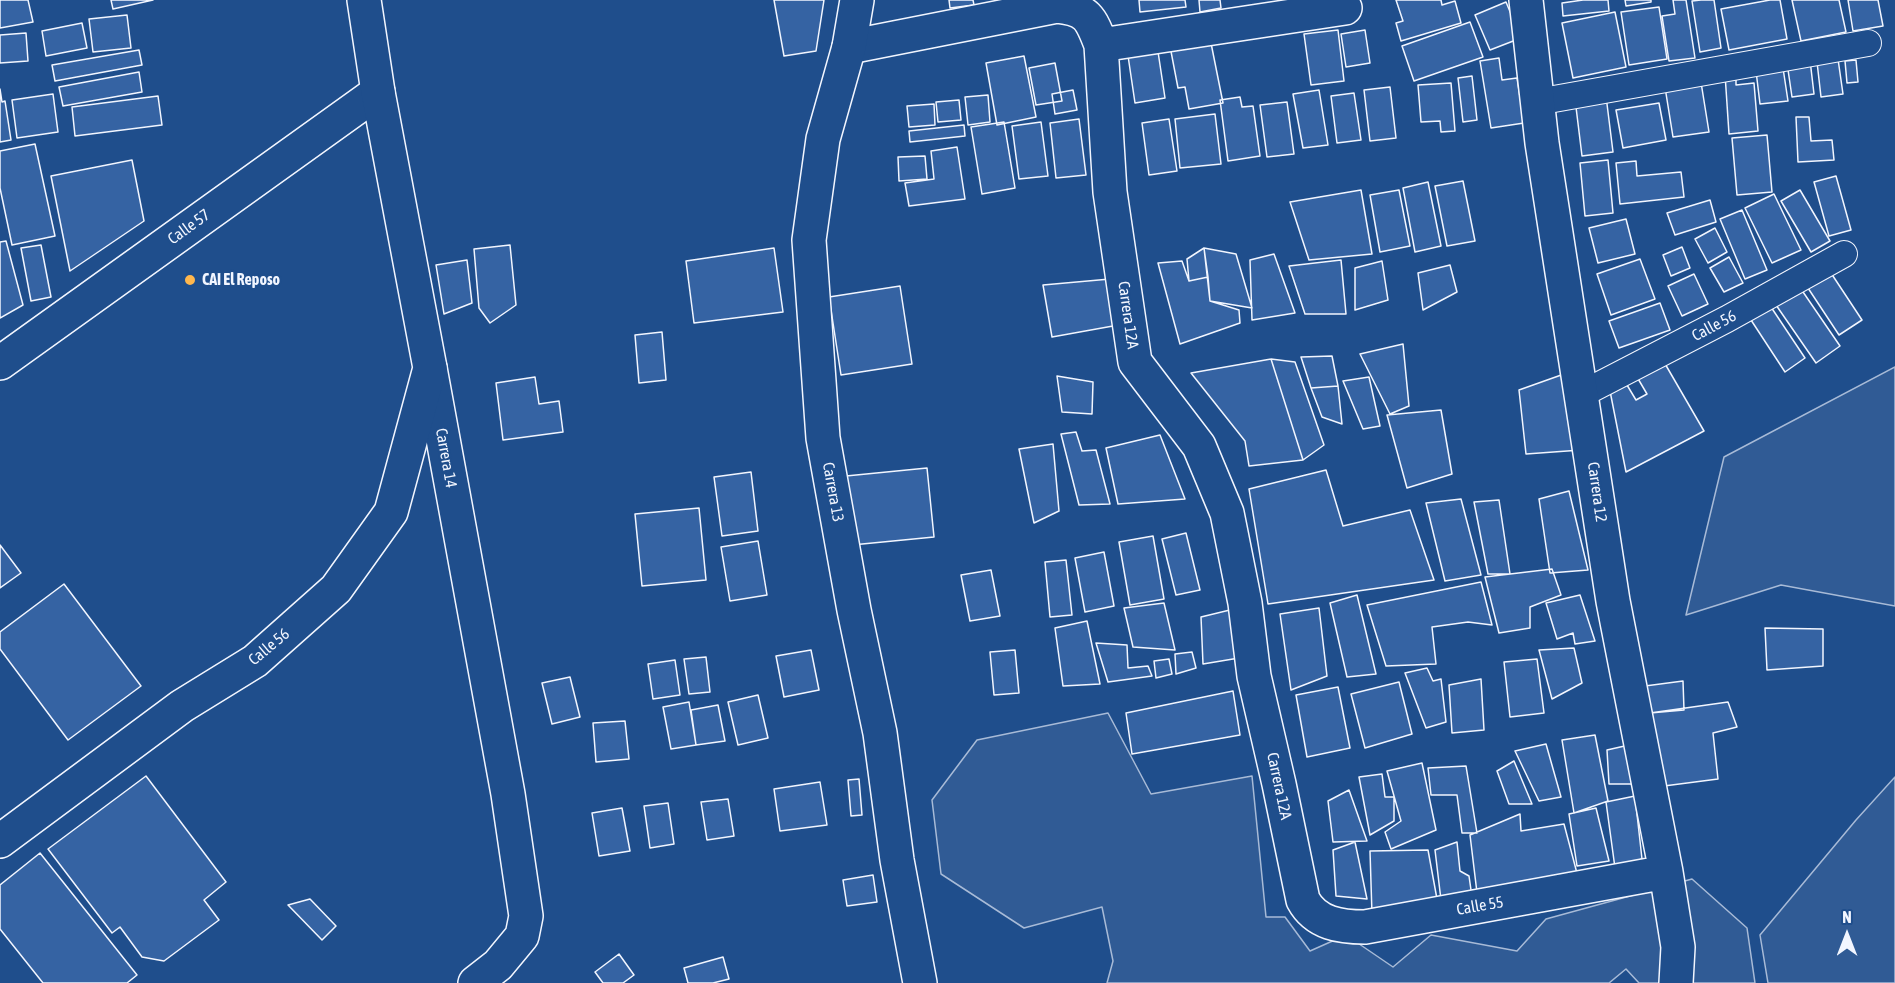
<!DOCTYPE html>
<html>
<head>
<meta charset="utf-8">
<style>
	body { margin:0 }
	#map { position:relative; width:1895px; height:983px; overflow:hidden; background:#1f4e8c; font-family:"Asap Condensed",sans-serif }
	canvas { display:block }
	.north { position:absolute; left:1817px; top:905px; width:60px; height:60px; -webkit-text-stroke:4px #1f4e8c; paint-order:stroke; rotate:0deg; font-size:16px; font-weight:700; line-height:24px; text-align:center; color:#f2f6ff }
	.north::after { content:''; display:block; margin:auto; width:21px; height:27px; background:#f2f6ff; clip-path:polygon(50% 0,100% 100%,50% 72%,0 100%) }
</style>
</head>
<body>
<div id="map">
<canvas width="1895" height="983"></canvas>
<div class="north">N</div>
</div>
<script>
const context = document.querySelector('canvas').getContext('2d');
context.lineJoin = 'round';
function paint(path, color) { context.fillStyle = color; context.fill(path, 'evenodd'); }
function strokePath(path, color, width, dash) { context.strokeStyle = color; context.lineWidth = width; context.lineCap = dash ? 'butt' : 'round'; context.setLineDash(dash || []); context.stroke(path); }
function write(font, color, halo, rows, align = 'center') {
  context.font = font + ' "Asap Condensed",sans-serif'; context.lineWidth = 4.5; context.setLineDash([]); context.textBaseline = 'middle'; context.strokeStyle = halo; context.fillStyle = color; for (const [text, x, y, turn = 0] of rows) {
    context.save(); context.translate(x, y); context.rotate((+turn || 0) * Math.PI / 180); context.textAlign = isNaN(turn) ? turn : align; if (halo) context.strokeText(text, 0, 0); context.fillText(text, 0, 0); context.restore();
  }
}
const built = new Path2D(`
	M1895,367V606L1781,585L1686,615L1724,457Z
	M1108,713L1151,794L1252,776L1266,917H1285L1310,951L1346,935L1393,967L1431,935L1517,951L1546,919L1692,879L1747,928L1755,983H1639L1626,969L1609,983H1107L1113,961L1102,907L1024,928L941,874L932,800L977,740Z
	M1895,777V983H1768L1760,935L1856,820Z`);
paint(built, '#305b95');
strokePath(built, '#a8bbd7', 1.5);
const building = new Path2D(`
	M0,0H28L33,22L0,28Z
	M111,0H153L113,9Z
	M774,0H824L816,51L784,56Z
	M949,0H973L974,5L950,8Z
	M1139,0H1185L1186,7L1140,12Z
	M1199,0H1220L1221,8L1200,12Z
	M1396,0H1441L1442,5L1455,1L1461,23L1401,41L1396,23L1403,21Z
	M1583,0H1608L1609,11L1563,16L1562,3Z
	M1625,0H1651V2L1626,6Z
	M1673,0H1686L1695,58L1669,61L1662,16L1675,14Z
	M1701,0H1714L1721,48L1700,52L1692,1Z
	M1770,0H1780L1787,39L1729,50L1721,9Z
	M1792,0H1839L1846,32L1801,41Z
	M1848,0H1878L1883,26L1853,31Z
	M1506,2L1521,38L1490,50L1475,15Z
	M1659,7L1667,59L1629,65L1621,12Z
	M1615,12L1626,67L1573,78L1562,23Z
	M127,15L131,48L93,52L89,19Z
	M1470,22L1483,57L1414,81L1402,46Z
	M82,23L87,48L46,56L42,31Z
	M1338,30L1344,81L1311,85L1304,34Z
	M1365,30L1370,63L1346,67L1341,34Z
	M26,33L28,61L0,63V35Z
	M1209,33L1223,103L1189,109L1185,87L1178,88L1169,41Z
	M1157,45L1165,98L1135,103L1127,49Z
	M139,50L142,65L55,81L52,65Z
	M1024,56L1036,117L997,125L986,63Z
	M1499,58L1502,80L1517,78L1524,123L1491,128L1480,61Z
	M1838,59L1843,94L1821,97L1817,62Z
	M1810,60L1814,94L1792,97L1787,63Z
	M1856,60L1858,82L1847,83L1845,61Z
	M1055,63L1062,101L1036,105L1029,68Z
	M1783,68L1788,101L1760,104L1756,71Z
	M139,72L142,92L63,106L59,87Z
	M1736,73V85L1754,83L1758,131L1729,134L1725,74Z
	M1472,76L1477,120L1463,122L1458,78Z
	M1700,76L1709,132L1673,137L1664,81Z
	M1451,83L1455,131L1441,132L1440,121L1421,122L1418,85Z
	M1390,87L1396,138L1370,141L1364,90Z
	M0,89L2,102L5,101L11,140L0,142Z
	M1073,90L1077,110L1055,114L1052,94Z
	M1319,90L1328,145L1303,148L1293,94Z
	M1354,93L1361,140L1337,143L1331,96Z
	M53,94L58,132L17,138L12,100Z
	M988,95L990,122L968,125L965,97Z
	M158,96L162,125L75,136L72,107Z
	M1606,96L1613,152L1582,156L1575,99Z
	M1240,97L1242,107L1253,106L1260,156L1228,161L1220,100Z
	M959,100L961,120L938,122L936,102Z
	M1287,102L1294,154L1267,157L1260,105Z
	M1659,103L1666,140L1623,148L1616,110Z
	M934,104L935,125L909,127L907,106Z
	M1215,114L1221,164L1180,168L1175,119Z
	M1796,117H1809L1811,141L1832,140L1834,160L1798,162Z
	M1079,119L1086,175L1056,178L1050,123Z
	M1169,119L1177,171L1149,175L1142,123Z
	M1004,122L1015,188L982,194L971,127Z
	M1041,122L1048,176L1019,179L1012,126Z
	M964,125L965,136L910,142L909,131Z
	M1767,135L1772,192L1737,195L1732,138Z
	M35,144L55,236L12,245L0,188V151Z
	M957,147L965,199L909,206L905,183L934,179L931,151Z
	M925,156L927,179L899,181L898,157Z
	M132,160L144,221L70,271L51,176Z
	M1608,160L1613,213L1585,216L1580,163Z
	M1636,161L1637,176L1681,172L1684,197L1620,204L1616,163Z
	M1836,176L1851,230L1829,236L1814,182Z
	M1463,181L1475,241L1447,246L1435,186Z
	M1428,182L1441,246L1415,252L1403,188Z
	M1361,190L1372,254L1309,260L1290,202Z
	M1399,190L1410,246L1380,252L1370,195Z
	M1800,190L1830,241L1811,252L1781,201Z
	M1774,194L1801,250L1772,263L1745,208Z
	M1710,200L1716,222L1675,235L1667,213Z
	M1742,210L1767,270L1745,279L1720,219Z
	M1626,219L1635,254L1598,263L1589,228Z
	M1715,228L1727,252L1708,263L1695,239Z
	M6,241L23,305L0,318V242Z
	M41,245L51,297L31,301L21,248Z
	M510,245L516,305L490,323L479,308L474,249Z
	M1682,247L1690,268L1671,276L1663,255Z
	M774,248L783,312L694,323L686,261Z
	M1204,248L1208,277L1189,281L1187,259Z
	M1204,248L1236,254L1252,308L1210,301Z
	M1274,254L1295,313L1252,320L1250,260Z
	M1729,257L1743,283L1724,292L1710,268Z
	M1640,259L1655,299L1611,315L1597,274Z
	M467,260L472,303L444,314L436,265Z
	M1341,260L1346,314H1305L1289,266Z
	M1182,261L1189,281L1208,277L1210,301L1239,310L1240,323L1180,344L1158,263Z
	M1382,261L1388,300L1355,310V268Z
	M1450,265L1457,292L1423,310L1418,273Z
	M1829,270L1862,320L1839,335L1806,285Z
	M1694,274L1708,304L1682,316L1668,286Z
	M1110,279L1113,326L1052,337L1043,285Z
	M900,286L912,364L841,375L829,297Z
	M1801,289L1840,346L1816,363L1776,305Z
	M1660,303L1670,330L1619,348L1609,321Z
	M1771,307L1805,358L1785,372L1751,320Z
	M662,332L666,380L639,383L635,335Z
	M1403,344L1409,406L1390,414L1360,354Z
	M1332,356L1338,386L1311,388L1301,357Z
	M1271,359L1303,460L1249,466L1245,441L1191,373Z
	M1271,359L1295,362L1324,445L1303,460Z
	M1664,362L1704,431L1626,472L1610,391L1627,385L1636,400L1647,394L1637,377Z
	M1564,374L1581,450L1526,454L1519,390Z
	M1057,376L1093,382L1092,414L1062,412Z
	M535,377L539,404L559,401L563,432L503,440L496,383Z
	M1369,377L1380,426L1363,429L1343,381Z
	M1338,386L1342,424L1322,417L1311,388Z
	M1441,410L1452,474L1407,488L1387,415Z
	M1076,432L1082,451L1096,450L1110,504L1079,505L1061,434Z
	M1160,435L1185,499L1118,504L1106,448Z
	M1053,444L1059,511L1034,523L1019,449Z
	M927,468L934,537L852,545L846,476Z
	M1326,470L1343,526L1410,510L1434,580L1268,604L1249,489Z
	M751,472L758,531L722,536L714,477Z
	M1569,491L1588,570L1550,573L1539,499Z
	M1461,499L1481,575L1445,581L1426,503Z
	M1499,500L1510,574H1488L1474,502Z
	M699,508L706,580L642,586L635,514Z
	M1186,533L1200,590L1176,595L1162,539Z
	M1153,536L1164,599L1130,605L1119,542Z
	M758,541L767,595L730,601L721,547Z
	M0,545L21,573L0,588Z
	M1104,552L1114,606L1085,612L1075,558Z
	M1066,560L1072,615L1050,617L1045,562Z
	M1552,569L1561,595L1530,607V628L1499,633L1485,577Z
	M991,570L1000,616L970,621L961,575Z
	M1481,582L1492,625L1468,622L1432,627L1436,664L1386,666L1367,605Z
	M64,584L141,686L68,740L0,649V632Z
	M1357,595L1376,674L1347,677L1330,603Z
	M1580,595L1595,641L1575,644L1573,633L1557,639L1546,603Z
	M1164,603L1175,650L1133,647L1124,608Z
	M1238,608L1245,657L1203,664L1201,617Z
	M1319,608L1327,676L1291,690L1280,614Z
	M1087,621L1100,684L1063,686L1055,628Z
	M1765,628L1823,629V666L1767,670Z
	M1096,643L1127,645L1128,668L1148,666L1152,676L1108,682Z
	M1574,648L1582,683L1552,699L1539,650Z
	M811,650L819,690L784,697L776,656Z
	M1015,650L1019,693L994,695L990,652Z
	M1192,652L1196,668L1176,674L1175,654Z
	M706,657L710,692L689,694L684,659Z
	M1169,659L1172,674L1156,678L1154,661Z
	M1537,659L1544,713L1510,717L1504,662Z
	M675,660L680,695L653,699L648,664Z
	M1427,668L1433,681L1441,679L1446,722L1426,728L1405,673Z
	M570,677L580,717L552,724L542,683Z
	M1481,679L1484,730L1452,733L1449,685Z
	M1683,681L1684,710L1650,713L1645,686Z
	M1399,682L1412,734L1365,748L1351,694Z
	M1338,687L1350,748L1307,757L1296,695Z
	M1233,691L1240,735L1132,754L1126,713Z
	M758,695L768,738L738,745L728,702Z
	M689,702L696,745L671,749L663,707Z
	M1728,702L1737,727L1713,733L1718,779L1664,786L1650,713Z
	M718,705L725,741L696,745L691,710Z
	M625,721L629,759L596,762L593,723Z
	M1595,735L1608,801L1574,813L1562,740Z
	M1546,744L1561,797L1539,801L1515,751Z
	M1629,745L1633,784H1609L1607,750Z
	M1514,761L1532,804H1509L1497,771Z
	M1422,763L1436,830L1391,849L1385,832L1401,821L1387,771Z
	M1466,766L1477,833H1462L1457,795H1431L1428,768Z
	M1382,774L1385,797H1394V821L1370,835L1359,777Z
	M146,776L226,882L204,900L219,920L164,961L142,957L120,927L112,933L48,849Z
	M859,779L862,815L851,816L848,780Z
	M820,782L827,825L780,831L774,789Z
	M1349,790L1367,841L1333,842L1328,801Z
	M1635,796L1642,859L1615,868L1606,802Z
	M728,799L734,836L707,840L701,802Z
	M668,803L674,844L650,848L644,806Z
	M622,808L630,851L599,856L592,813Z
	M1596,808L1609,861L1577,866L1569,814Z
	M1520,814L1521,831L1564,824L1578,877L1478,901L1470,835Z
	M1355,842L1367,899L1336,896L1333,850Z
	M1457,842L1460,871L1469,876L1472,897L1441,900L1435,850Z
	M1428,850L1437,899L1372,915L1370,851Z
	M40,853L137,975L127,983H43L0,929V885Z
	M873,875L877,902L847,906L843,880Z
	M310,899L336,926L322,940L288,905Z
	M619,954L634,975L623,983H603L595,972Z
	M723,957L729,979L713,983H688L684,968Z`);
paint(building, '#3563a3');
strokePath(building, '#f2f6ff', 1.5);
const pedestrian = new Path2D(`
	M1537,102L1868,43
	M1582,394L1727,319L1844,254`);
const minor = new Path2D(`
	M1526,0L1542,143L1613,601L1666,872L1678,947L1676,983
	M1101,45L1345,8
	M849,47L1057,6C1087,9 1091,18 1101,45L1110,192L1135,362L1199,446L1227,513L1245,603L1254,676L1279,784L1303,900C1316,924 1341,927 1365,927L1666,872
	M0,363L378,92
	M430,368L508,794L526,916L522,936L498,965L475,983`);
const tertiary = new Path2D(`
	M857,0L849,47L823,139L809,240L823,438L854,610L880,733L897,860L920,983
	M0,841L182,706L255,661L336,589L391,512L430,368L378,92L364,0`);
strokePath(pedestrian, '#f2f6ff', 28);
strokePath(minor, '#f2f6ff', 36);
strokePath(tertiary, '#f2f6ff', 36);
strokePath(pedestrian, '#1f4e8c', 26);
strokePath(minor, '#1f4e8c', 33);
strokePath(tertiary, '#1f4e8c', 33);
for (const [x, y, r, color] of [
	[190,280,6,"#ffb74d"]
]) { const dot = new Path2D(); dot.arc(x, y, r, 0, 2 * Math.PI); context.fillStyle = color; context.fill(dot); strokePath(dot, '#1f4e8c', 2); }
write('16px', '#f2f6ff', '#1f4e8c', [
	["Calle 57",189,227,-36],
	["Carrera 12A",1128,315,82],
	["Calle 56",1714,326,-28],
	["Carrera 14",446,458,80],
	["Carrera 13",833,492,80],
	["Carrera 12",1597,492,82],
	["Calle 56",269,647,-40],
	["Carrera 12A",1279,786,78],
	["Calle 55",1480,906,-10]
]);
write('bold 16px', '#f2f6ff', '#1f4e8c', [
	["CAI El Reposo",202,280]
], 'left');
</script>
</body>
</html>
